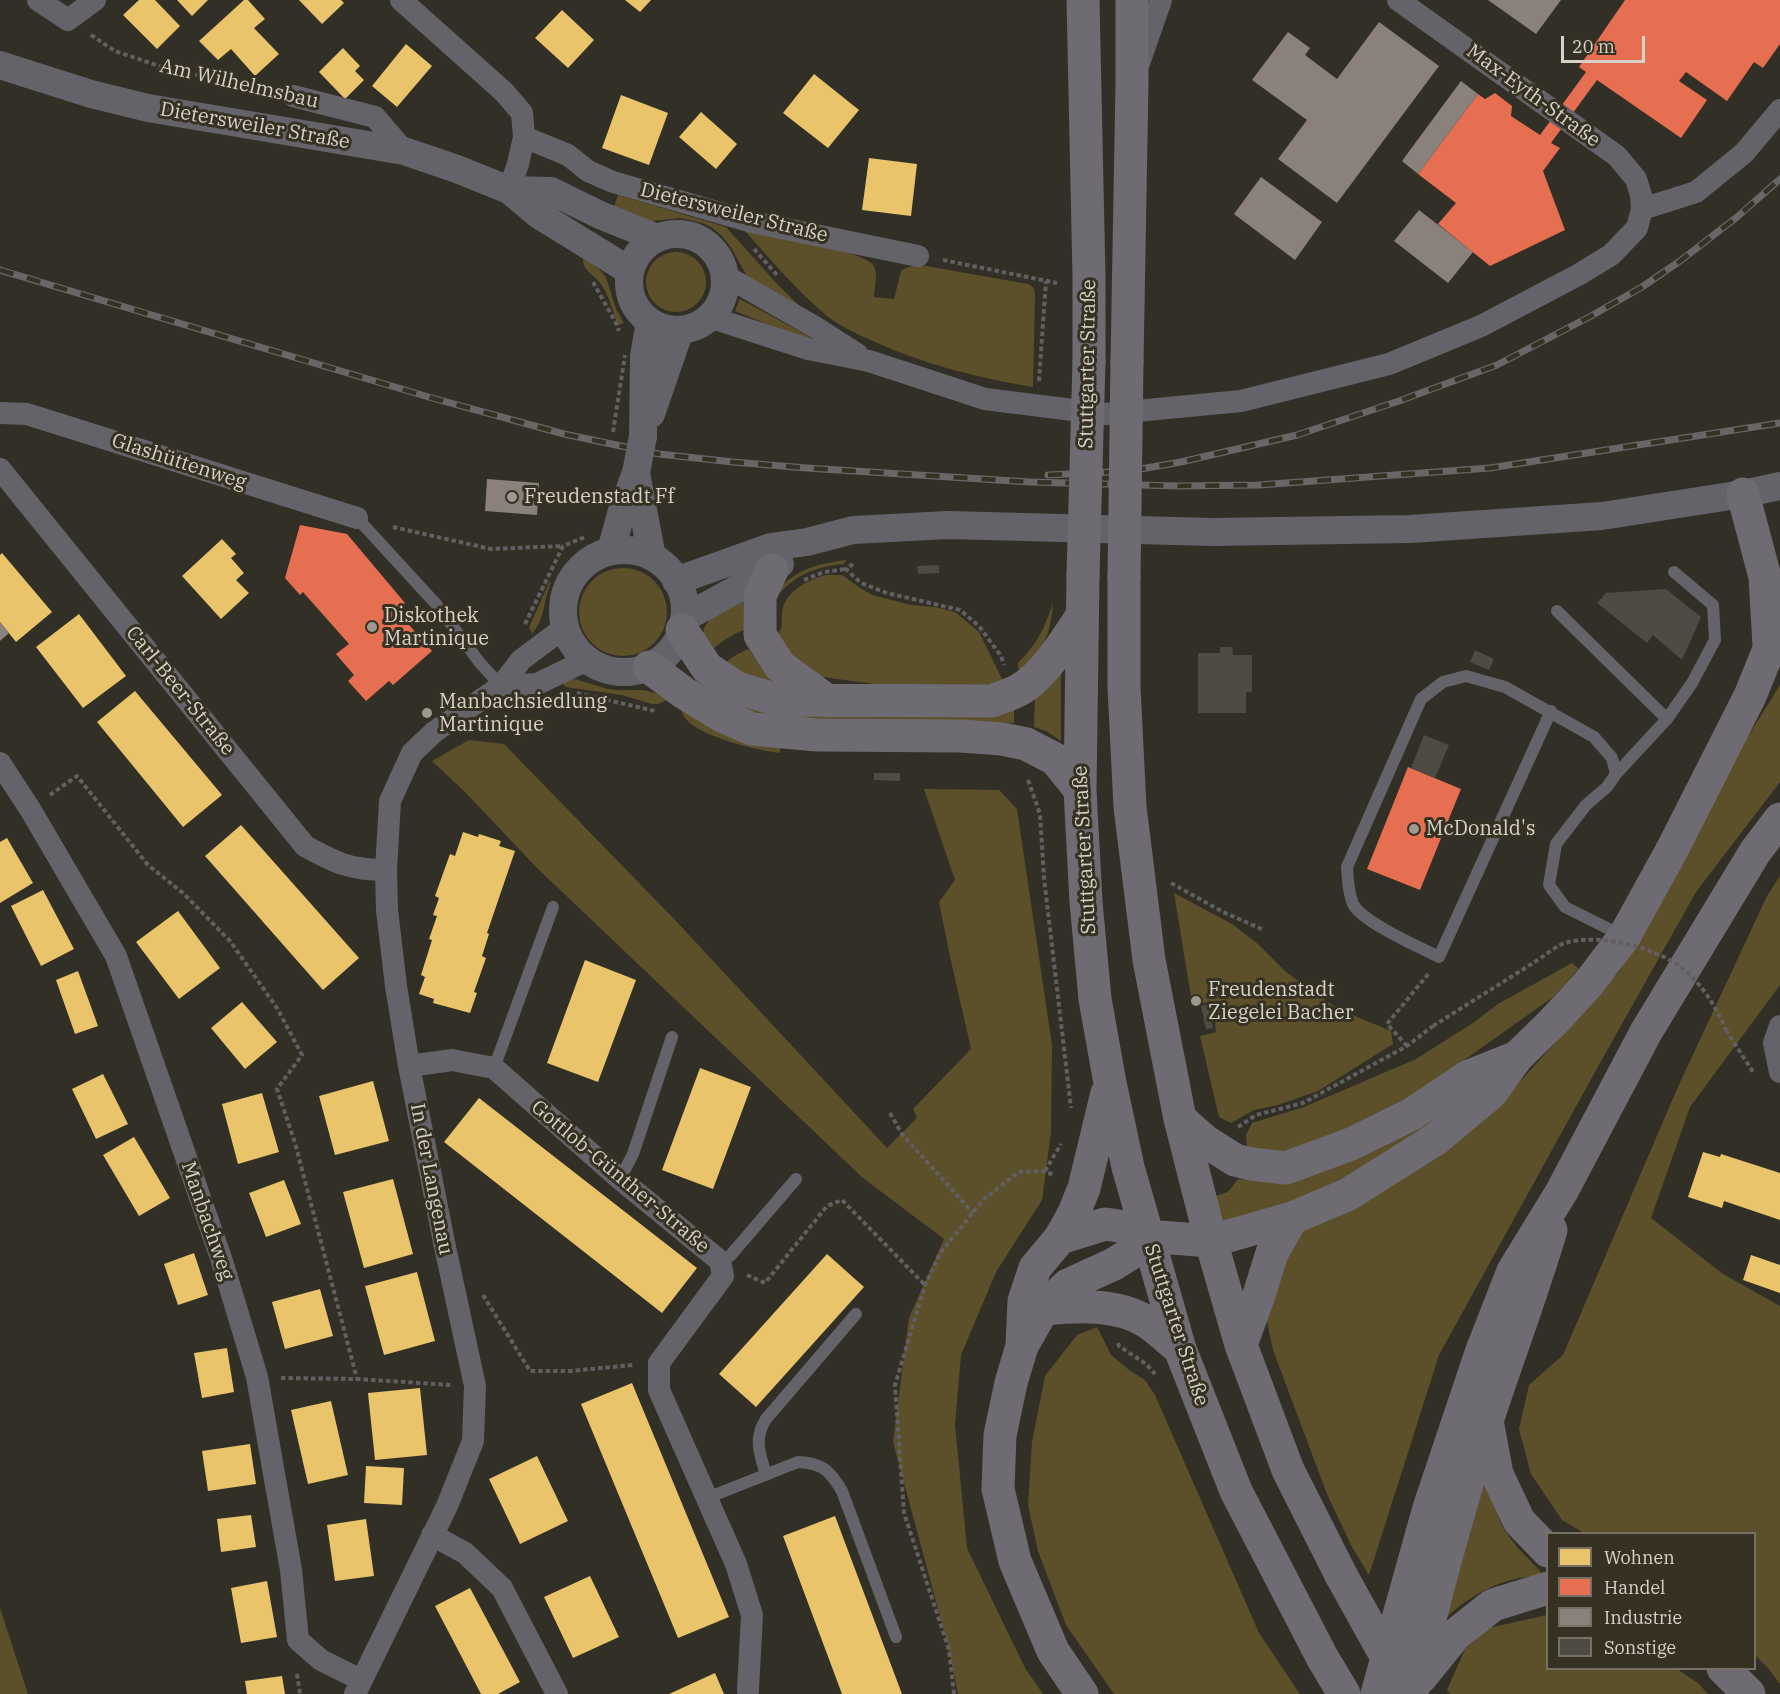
<!DOCTYPE html>
<html>
<head>
<meta charset="utf-8">
<style>
	body { margin:0 }
	#map { position:relative; width:1780px; height:1694px; overflow:hidden; background:#322f26; font-family:"IBM Plex Serif",serif }
	canvas { display:block }
	.legend { position:absolute; left:1546px; top:1532px; width:210px; height:138px; box-sizing:border-box; background:#363122; border:2px solid #767164; margin:0; padding:8px 10px; list-style:none; font-size:18px; color:#d5d2c8 }
	.legend li { display:flex; align-items:center; gap:12px; height:30px }
	.legend b { width:30px; border:2px solid #767164 }
	.scale { position:absolute; left:1561px; top:36px; width:84px; height:27px; box-sizing:border-box; border:3px solid #d5d2c8; border-top:0; padding-left:8px; font-size:18px; line-height:21px; white-space:nowrap; color:#d5d2c8; -webkit-text-stroke:4px #363122; paint-order:stroke }
</style>
</head>
<body>
<div id="map">
<canvas width="1780" height="1694"></canvas>
<ul class="legend">
<li><b style="height:16px;background:#e9c46a"></b>Wohnen</li>
<li><b style="height:16px;background:#e76f51"></b>Handel</li>
<li><b style="height:16px;background:#8a817c"></b>Industrie</li>
<li><b style="height:16px;background:#4e4b44"></b>Sonstige</li>
</ul>
<div class="scale">20 m</div>
</div>
<script>
const context = document.querySelector('canvas').getContext('2d');
context.lineJoin = 'round';
function paint(path, color) { context.fillStyle = color; context.fill(path, 'evenodd'); }
function strokePath(path, color, width, dash) { context.strokeStyle = color; context.lineWidth = width; context.lineCap = dash ? 'butt' : 'round'; context.setLineDash(dash || []); context.stroke(path); }
function write(font, color, halo, rows, align = 'center') {
  context.font = font + ' "IBM Plex Serif",serif'; context.lineWidth = 6; context.setLineDash([]); context.textBaseline = 'middle'; context.strokeStyle = halo; context.fillStyle = color; for (const [text, x, y, turn = 0] of rows) {
    context.save(); context.translate(x, y); context.rotate((+turn || 0) * Math.PI / 180); context.textAlign = isNaN(turn) ? turn : align; if (halo) context.strokeText(text, 0, 0); context.fillText(text, 0, 0); context.restore();
  }
}
paint(new Path2D(`
	M618,195L726,227L777,284L805,311L747,276L730,246L721,235L711,227L702,223L681,218L643,222L613,210Z
	M745,231C767,235 863,250 873,265C879,274 874,288 874,297L894,299L901,271C909,265 916,266 926,266L1028,284L1033,287L1035,293L1033,387C979,378 926,365 875,342C859,335 841,327 827,316C797,291 771,260 745,231Z
	M646 282a30 30 0 1 1 60 0a30 30 0 1 1-60 0Z
	M584,257L598,268L606,277L616,309L624,323L618,325C613,312 609,295 601,284C594,274 580,270 584,257Z
	M740,299L810,337L808,341L735,311Z
	M846,560L844,564C816,567 798,573 779,594L777,591C798,568 817,564 846,560Z
	M579 612a44 44 0 1 1 88 0a44 44 0 1 1-88 0Z
	M826,575H842L860,588L872,595L911,605L935,607L955,612L979,632L1004,683L989,688L921,690L830,678L815,675L799,667L777,635C784,628 781,622 782,613C784,591 808,580 826,575Z
	M550,581L551,582C543,601 546,617 532,634L529,627Z
	M743,599L744,630C729,636 718,643 707,655C693,619 717,615 743,599Z
	M1053,603C1050,639 1043,648 1019,673L1018,663C1038,643 1044,629 1053,603Z
	M749,649C758,664 769,675 782,686L720,668C729,659 737,653 749,649Z
	M1061,666V741L1046,731L1034,727L1035,694Z
	M575,679C586,682 597,686 608,689C631,693 646,684 667,700L658,704H652L622,695L566,687L561,682Z
	M706,683L1014,705V723L769,718L699,691Z
	M1780,685V782L1696,892L1595,1072L1439,1355L1369,1575L1352,1547L1327,1494L1273,1350L1265,1312L1281,1248L1311,1224L1442,1150L1518,1084L1619,972L1640,938L1722,778Z
	M682,710C714,726 744,747 780,747V753C760,751 683,734 682,710Z
	M469,740L504,744L676,921L887,1148L917,1118L913,1109L971,1049L949,952L939,902L955,880L924,789L999,790L1017,809L1052,1045L1051,1132L1042,1200L996,1272L961,1355L955,1425L967,1548L1025,1668L1043,1694H958L948,1646L893,1442L909,1318L944,1239L863,1178L537,868L466,793L432,761Z
	M1780,876V985L1690,1107L1651,1218L1723,1274L1780,1306V1684L1768,1668L1755,1655L1754,1534L1584,1533L1562,1520L1531,1474L1519,1429L1529,1385L1563,1355L1677,1089L1767,896Z
	M1174,893L1232,924L1258,944L1286,972L1338,1009L1391,1031L1393,1044L1318,1091L1278,1105L1254,1110L1231,1123L1219,1117L1200,1036L1216,1032L1213,1003H1192Z
	M1572,963L1579,969L1553,997L1453,1068L1416,1098L1304,1153L1261,1154L1247,1147L1246,1135L1252,1123L1304,1107L1416,1059L1473,1023L1498,1004Z
	M1472,1087L1427,1135L1301,1202L1223,1226L1212,1197L1228,1192L1238,1179L1272,1182Z
	M1097,1327L1111,1355L1129,1370L1145,1380L1155,1395L1259,1633L1300,1694H1114L1066,1625L1038,1551L1028,1505L1032,1442L1045,1376L1077,1335Z
	M1486,1486L1503,1528L1517,1547L1541,1572L1539,1576C1504,1577 1473,1593 1448,1616H1445L1483,1487Z
	M0,1608L28,1694H0Z
	M1547,1615L1548,1668L1677,1669L1699,1684L1708,1694H1450L1447,1690L1465,1649L1489,1628Z`), '#5c502a');
paint(new Path2D(`
	M139,0H155L180,26L157,49L123,15Z
	M177,0H208L192,16Z
	M244,0H248L265,19L254,28L279,54L255,76L231,49L218,60L199,41Z
	M299,0H341L344,3L322,24Z
	M625,0H651L640,12Z
	M562,10L594,40L568,68L535,38Z
	M406,44L432,66L397,107L372,86Z
	M343,48L360,66L355,71L364,80L345,99L319,72Z
	M814,74L859,110L828,148L783,113Z
	M621,95L668,113L649,165L602,148Z
	M701,112L737,144L716,169L679,137Z
	M869,158L917,164L911,216L862,210Z
	M222,539L236,554L231,558L244,573L236,580L249,593L221,619L182,576Z
	M2,553L52,612L16,642L0,622V555Z
	M79,614L126,676L83,708L36,647Z
	M135,691L222,795L183,827L97,722Z
	M241,825L359,958L323,990L205,856Z
	M463,832L478,837L479,834L501,841L499,846L515,851L487,933L489,934L482,956L486,958L474,992L477,993L470,1013L433,1003L434,999L419,994L425,977L421,975L432,940L429,939L437,916L433,915L439,898L435,896L450,854L455,856Z
	M7,838L33,883L0,903V842Z
	M43,890L74,949L41,966L11,906Z
	M178,911L220,968L179,999L136,942Z
	M585,960L636,980L598,1082L547,1063Z
	M78,971L98,1026L75,1034L56,980Z
	M242,1002L277,1042L245,1069L211,1028Z
	M700,1068L751,1087L713,1189L662,1170Z
	M103,1074L128,1124L96,1139L72,1089Z
	M373,1081L389,1141L335,1155L319,1096Z
	M262,1093L279,1152L238,1164L222,1104Z
	M479,1098L697,1268L662,1313L444,1142Z
	M134,1137L170,1198L139,1216L103,1155Z
	M1703,1152L1720,1157L1721,1154L1780,1173V1220L1724,1201L1722,1208L1688,1197Z
	M393,1179L413,1254L364,1268L343,1192Z
	M284,1180L301,1224L266,1237L249,1193Z
	M194,1253L208,1295L178,1305L164,1264Z
	M827,1254L864,1287L756,1407L719,1374Z
	M1751,1255L1780,1265V1293L1743,1280Z
	M417,1272L435,1341L384,1355L365,1286Z
	M320,1289L333,1336L285,1349L272,1302Z
	M227,1348L234,1392L202,1398L194,1353Z
	M632,1383L729,1617L678,1638L581,1404Z
	M420,1388L427,1455L375,1460L368,1393Z
	M331,1401L348,1475L308,1484L291,1410Z
	M250,1444L256,1484L208,1491L202,1451Z
	M537,1456L568,1521L520,1544L489,1479Z
	M366,1466L404,1468L402,1505L364,1503Z
	M251,1515L256,1547L221,1552L217,1519Z
	M835,1516L902,1694H842L783,1536Z
	M366,1519L374,1576L335,1581L327,1525Z
	M590,1576L619,1637L573,1658L544,1597Z
	M267,1581L277,1637L241,1643L231,1588Z
	M470,1588L520,1682L498,1694H481L435,1606Z
	M715,1673L724,1694H669Z
	M282,1676L285,1694H247L245,1681Z`), '#e9c46a');
paint(new Path2D(`
	M1625,0H1780V44L1763,68L1754,62L1727,101L1686,72L1679,81L1707,100L1681,138L1597,80L1551,143L1560,148L1543,171L1565,230L1490,266L1438,224L1456,203L1418,174L1478,94L1485,99L1495,93L1512,106L1511,116L1540,135L1586,72L1579,67Z
	M300,525L347,534L405,603L396,610L432,651L393,685L389,681L366,701L348,681L354,675L336,654L349,644L303,592L300,595L285,578Z
	M1408,767L1461,789L1420,890L1367,869Z`), '#e76f51');
paint(new Path2D(`
	M1488,0H1561L1536,34Z
	M1379,22L1439,66L1337,203L1278,159L1307,120L1252,80L1288,32L1310,48L1305,55L1337,79Z
	M1461,81L1478,94L1418,174L1402,161Z
	M1261,177L1322,222L1295,260L1234,214Z
	M1419,210L1473,252L1448,283L1394,241Z
	M487,479L539,483L537,515L485,511Z
	M0,622L9,633L0,641Z`), '#8a817c');
paint(new Path2D(`
	M939,565V573L918,574L917,566Z
	M1666,589L1701,617L1682,660L1653,635L1647,643L1597,603L1606,593Z
	M1220,647H1232L1233,655H1252V692H1246V713H1198V653H1220Z
	M1475,650L1494,659L1489,670L1470,662Z
	M1424,735L1449,745L1435,778L1411,768Z
	M874,773H900V781L874,780Z
	M1208,1004L1213,1028L1206,1029L1201,1006Z`), '#4e4b44');
strokePath(new Path2D(`
	M91,35L115,51L162,67L271,92
	M754,249L777,275
	M943,260L1057,283
	M593,282L616,323L619,331
	M1039,381L1046,281
	M393,527L491,549L563,546
	M853,564L846,569L861,583L887,593L960,610L979,626L1001,656L1004,665
	M804,580L824,572L846,569
	M525,624L563,546L585,537
	M577,693L655,711
	M1028,780L1040,814L1044,878L1071,1108
	M50,795L77,776L148,865L183,893L230,941L277,1008L302,1055L277,1089L295,1143L357,1379
	M1171,883L1223,912L1264,930
	M1726,1030L1753,1072
	M1407,1046L1387,1024L1429,973
	M890,1113L902,1134L973,1213
	M1238,1127L1256,1115L1303,1103L1407,1046L1433,1026
	M1045,1171L1061,1144
	M747,1275L765,1283L827,1206L842,1200L925,1285
	M483,1295L530,1371H570L633,1365
	M1118,1343L1119,1346L1146,1364L1155,1374
	M281,1378L357,1379L451,1385
	M297,1674L300,1694
	M954,1694L949,1650L904,1513L895,1385L925,1285L941,1252L984,1199L1019,1172L1045,1171L1055,1176`), '#615f61', 4, [4.5, 3]);
strokePath(new Path2D(`
	M357,518L436,604L480,663L501,686
	M1557,611L1667,719L1616,774
	M1551,711L1439,957C1419,947 1362,922 1353,904C1348,892 1348,880 1347,867L1421,699L1443,682L1466,676L1505,687L1594,737L1612,758L1616,774L1607,787L1586,805L1556,844L1549,885L1565,907L1623,936
	M1667,719L1692,683L1715,640L1713,605L1674,572
	M494,1068L553,907
	M620,1179L633,1154L672,1037
	M720,1261L730,1256L796,1179
	M766,1475C760,1453 753,1440 766,1419L856,1314
	M707,1498L798,1462C823,1463 830,1471 842,1491L896,1637`), '#65636a', 12);
strokePath(new Path2D(`
	M38,0L68,20L95,0
	M401,0L504,92L522,113L524,137L518,164L509,190
	M1139,63L1161,0
	M293,96L375,117L404,151
	M524,137L568,155L588,171L613,182L752,222L918,256
	M1642,209L1696,192L1744,153L1780,110
	M724,275L815,327L857,354
	M709,317L808,349L869,361L985,399L1105,414L1241,401L1389,364L1481,326L1578,275L1611,255L1637,228L1642,209L1641,195L1636,179L1617,156L1398,0
	M0,413L27,414L357,518
	M0,469L305,846C336,863 350,870 386,870
	M501,686L537,684L587,660
	M0,763L30,809L116,956L221,1258L257,1377L291,1570L298,1640L321,1660L361,1680
	M1780,1026L1774,1043L1780,1072
	M409,1066L452,1060L494,1068L620,1179L720,1261L723,1276L659,1363V1390L736,1564L752,1615L748,1690
	M432,1535L465,1553L502,1588L557,1694
	M355,1694L447,1506L473,1441L475,1386L445,1247L409,1066L396,986L387,910L386,870L390,801L412,753L434,732L501,686L521,660L565,627`), '#65636a', 22);
strokePath(new Path2D(`
	M0,65L91,94L148,108L404,151L457,169L509,190L539,215L630,271
	M509,190L551,191L600,215L657,238
	M629 282a48 48 0 1 1 96 0a48 48 0 1 1-96 0Z
	M651,414L680,330
	M643,436L644,356L650,322
	M636,473L652,557
	M563 611a61 61 0 1 1 122 0a61 61 0 1 1-122 0Z
	M611,551L621,514L635,475
	M676,581L771,547L807,542L853,530L948,525L1212,532L1410,529L1602,516L1743,494L1780,486
	M684,618L772,570L780,564`), '#65636a', 28);
strokePath(new Path2D(`
	M1083,0L1089,277V361
	M1127,362L1132,82V0
	M1743,494L1765,577L1769,645
	M772,570L760,596V635L780,666L828,701
	M1083,576L1080,790L1086,902L1095,999L1110,1083L1128,1167L1180,1349L1236,1491L1322,1657L1344,1694
	M1124,577V687L1130,807L1149,960L1180,1119L1211,1241L1241,1345L1288,1470L1341,1575
	M682,630L707,668L737,688L778,700L992,701C1001,697 1010,695 1019,690C1043,677 1066,640 1081,617
	M649,667L684,693L722,716L752,729L817,735L961,736L1002,739L1026,744L1055,759L1080,790
	M1180,1119L1205,1141L1235,1160L1251,1164L1286,1168L1351,1144L1412,1114L1469,1076L1517,1057
	M1060,1238L1074,1213L1084,1188L1107,1093
	M1043,1309C1077,1306 1117,1303 1147,1322C1159,1330 1169,1340 1180,1349
	M1241,1345L1258,1298L1272,1253L1292,1218
	M1022,1346L1024,1301L1035,1268L1060,1238L1105,1224L1126,1227L1146,1236L1211,1241L1292,1218L1347,1195L1436,1139L1491,1093L1517,1057L1553,1022L1589,983L1624,937L1673,848L1750,696L1780,622
	M1488,1426L1497,1474L1519,1521L1548,1551
	M1723,1668L1749,1694
	M1421,1677L1455,1635L1493,1605L1548,1588
	M1082,1694L1053,1651L1015,1561L998,1489L1000,1435L1011,1383L1022,1346L1043,1309L1068,1285L1114,1264L1133,1252L1146,1236
	M1377,1694L1429,1508L1481,1353L1513,1271L1562,1191L1646,1032L1755,852L1780,819
	M1412,1694C1433,1602 1458,1510 1487,1421C1508,1357 1532,1294 1551,1230`), '#6e6b73', 33);
const rail = new Path2D(`
	M0,270L432,398L564,434L659,454L733,462L806,468L1030,482L1178,486L1259,485L1490,468L1780,423
	M1048,475L1129,471L1181,462L1297,435L1399,401L1497,365L1591,316L1642,287L1680,261L1737,217L1780,179`);
strokePath(rail, '#686667', 7);
strokePath(rail, '#363122', 4.5, [14]);
strokePath(new Path2D(`
	M613,432L625,355
	M1433,1026C1466,1005 1500,984 1533,963C1543,957 1558,944 1568,942C1604,934 1661,948 1688,973C1705,989 1717,1009 1726,1030`), '#615f61', 4, [4.5, 3]);
strokePath(new Path2D(`
	M636,473L643,436`), '#65636a', 28);
strokePath(new Path2D(`
	M1083,576L1089,361
	M1124,577L1127,362
	M1341,1575L1381,1647L1411,1694`), '#6e6b73', 33);
for (const [x, y, r, color] of [
	[512,497,6,"#9c998f"],
	[372,627,6,"#9c998f"],
	[427,713,6,"#9c998f"],
	[1414,829,6,"#9c998f"],
	[1196,1001,6,"#9c998f"]
]) { const dot = new Path2D(); dot.arc(x, y, r, 0, 2 * Math.PI); context.fillStyle = color; context.fill(dot); strokePath(dot, '#363122', 2); }
write('20px', '#d5d2c8', '#363122', [
	["Am Wilhelmsbau",239,84,13],
	["Max-Eyth-Straße",1533,96,36],
	["Dietersweiler Straße",255,126,10],
	["Dietersweiler Straße",734,213,14],
	["Stuttgarter Straße",1088,364,-89],
	["Glashüttenweg",179,462,18],
	["Carl-Beer-Straße",180,691,51],
	["Stuttgarter Straße",1085,850,-93],
	["Gottlob-Günther-Straße",620,1177,40],
	["In der Langenau",431,1179,79],
	["Manbachweg",207,1221,71],
	["Stuttgarter Straße",1176,1325,72]
]);
write('20px', '#d5d2c8', '#363122', [
	["Freudenstadt Ff",524,497],
	["Diskothek",384,616],
	["Martinique",384,639],
	["Manbachsiedlung",439,702],
	["Martinique",439,725],
	["McDonald's",1426,829],
	["Freudenstadt",1208,990],
	["Ziegelei Bacher",1208,1013]
], 'left');
</script>
</body>
</html>
